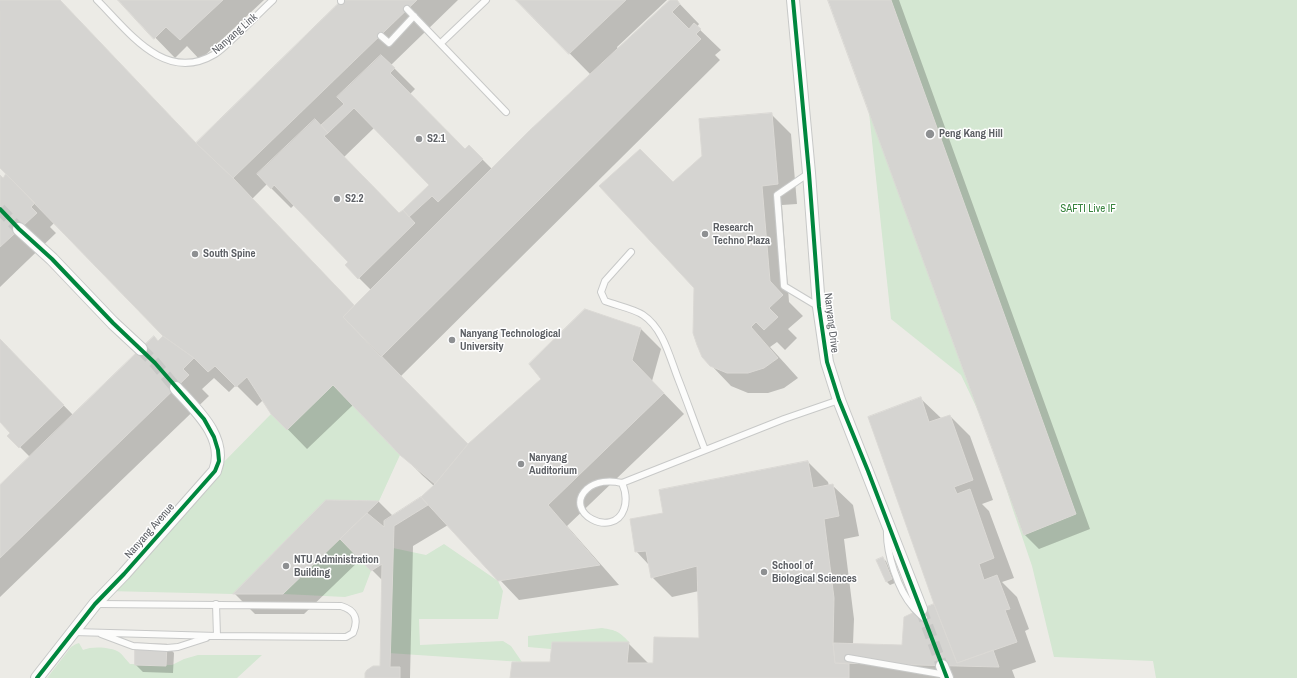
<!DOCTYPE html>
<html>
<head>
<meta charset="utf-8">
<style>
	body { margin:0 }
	canvas { display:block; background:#ecebe6 }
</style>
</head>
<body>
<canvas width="1297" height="678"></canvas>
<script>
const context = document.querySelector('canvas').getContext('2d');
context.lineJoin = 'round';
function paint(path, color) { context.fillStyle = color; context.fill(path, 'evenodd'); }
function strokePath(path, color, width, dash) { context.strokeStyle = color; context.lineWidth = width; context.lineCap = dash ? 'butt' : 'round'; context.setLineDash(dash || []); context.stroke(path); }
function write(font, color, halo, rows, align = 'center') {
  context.font = font + ' "Archivo Narrow",sans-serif'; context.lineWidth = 3; context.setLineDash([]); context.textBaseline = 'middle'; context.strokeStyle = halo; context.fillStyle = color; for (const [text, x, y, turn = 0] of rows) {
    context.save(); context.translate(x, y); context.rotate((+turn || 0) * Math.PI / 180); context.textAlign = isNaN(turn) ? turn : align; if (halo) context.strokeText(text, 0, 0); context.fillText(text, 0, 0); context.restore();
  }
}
paint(new Path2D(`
	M857,0H1297V678H1156L1153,661L1054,657L1032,566L1012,507L991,438L961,375L891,319Z
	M333,385L400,455L379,501L326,500L233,594L107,591L215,471L271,414L287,429Z
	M340,539L371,571L363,592L345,597L283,594Z
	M444,544L498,581L503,591L498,619H419L420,645L503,641L511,646L522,662L388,653L393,548L426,555Z
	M602,628C616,630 620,632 629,642H552L551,649L528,647V636Z
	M79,643L83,650C92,646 111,647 119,652C123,655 126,660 130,664L172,665L184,659L198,655H262L237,678H47L71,647L76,644Z`), '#d4e7d2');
paint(new Path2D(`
	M0,0H58L196,144L344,0H458L391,65L415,89L410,94L465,150L469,146L492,169L591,75L517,0H667L617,47L618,49L671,0H676L699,24L697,27L721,50L715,55L720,60L400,377L468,446L641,329L661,349L652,381L684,414L567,526L619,585L519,600L448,525L413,546L410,678H366L381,667L382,580L361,559L304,614H255L235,594L327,501L379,502L393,516L421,498L434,486L422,475L353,405L307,449L272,413L263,400L257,406L236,385L229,392L214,378L202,389L209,396L0,597V486L30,457L9,436L12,433L0,421V340L73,415L165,336L55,222L50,227L56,233L0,287V177L3,179L8,174L0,166ZM374,128L430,185L400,214L344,157ZM267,184L291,208L294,205L350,262L346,265L371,290L355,306L252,199Z
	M119,0H264L200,60L187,46L175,58Z
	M829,0H899L1090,529L1039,549L1024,534Z
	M771,114L791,134L797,204L782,205L789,302L803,316L788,329L797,338L785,350L777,342L770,347L798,378L784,388L768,393H748L731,386L711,365L673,183Z
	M920,398L941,418L950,416L970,436L993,500L982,504L989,511L1014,578L1002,582L1017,597L1029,629L1025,631L1036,662L1012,670L1015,678H511L551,663L628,643L648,663L654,664L700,639L699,591L672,597L652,577L649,565L636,551L665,514L808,462L828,482L829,486L832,485L853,505L859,536L844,539L854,619L853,644L903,646L935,605Z
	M882,558L886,561L895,583L890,585L887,582Z
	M167,645L174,653L173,673L143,672L136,665Z`), '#0003');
const building = new Path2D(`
	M0,0H60L196,143L233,178L354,305L343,317L468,444L435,484L400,455L333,385L287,430L271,414L247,377L236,387L215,366L208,372L194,358L163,336L0,168Z
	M118,0H223L180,40L166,27L154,39Z
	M342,0H417L233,178L196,143Z
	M516,0H626L569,54Z
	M670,0H677L680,4L672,12L689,29L694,23L701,29L696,34L701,39L381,357L343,317L529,131Z
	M828,0H891L1076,514L1024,535Z
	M381,55L395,68L390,73L465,149L469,145L483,159L438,202L432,196L409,217L403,210L429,185L354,108L328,133L321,125L344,104L337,97Z
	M772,113L778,184L762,186L770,281L783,295L769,308L778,317L764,330L756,322L751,327L778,358L764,368L748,373H727L710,366L702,357L697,345L693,333L694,288L599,186L640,149L673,182L702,156L699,119Z
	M315,119L328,133L324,136L399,213L403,210L415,223L358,279L345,265L348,262L274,185L271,189L257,174Z
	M6,174L35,203L31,207L37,213L0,247V175L3,178Z
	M585,309L641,328L632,360L664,393L548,505L600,565L498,581L421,497L435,484L468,444L541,379L529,364Z
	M154,336L158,341L163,336L194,358L183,369L189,375L0,558V485Z
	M0,339L64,405L19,448L7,436L10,433L0,422Z
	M921,397L929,422L950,415L973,480L954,487L957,494L970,489L994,558L979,564L984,580L997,575L1010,609L1005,610L1017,642L957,663L934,604L868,417Z
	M808,461L813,488L833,484L839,516L824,519L834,598L833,643L835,663L849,664V678H510L512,662H550L552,642H629L627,663H653L654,637L699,638L697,566L651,578L646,551L635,552L630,519L663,513L659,490Z
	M421,497L428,505L394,526L390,667H400V678H365V673L367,670L373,666H380L382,564L371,571L340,539L367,513L384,527V521Z
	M326,500L379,501L283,594H233Z
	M883,557L892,579L886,582L876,560Z
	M934,604L957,663L993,650L999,667L835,663L833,643L902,645L904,617L921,609Z
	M135,643L167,644L166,666L135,665Z`);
paint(building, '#d5d4d1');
strokePath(building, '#dbd9d5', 1);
strokePath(new Path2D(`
	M0,209L19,229
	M141,349L155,363L176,388
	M921,609L942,666`), '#c8c8c6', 12, [12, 6]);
const service = new Path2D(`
	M97,0C129,32 165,84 215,54C223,49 231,40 238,34C250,23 261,11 273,0
	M341,0V1
	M407,9L506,112
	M381,36L389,43L414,16
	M441,43L486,0
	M809,173L777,195L784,286L819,307
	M631,252L605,281L601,292L605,301C615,305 635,309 643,315C664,329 670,359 679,381C688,404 696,427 705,450
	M622,483C626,492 627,500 624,509C613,540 562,512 587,489C596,481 610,480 622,483L784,419L839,400
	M887,530C886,553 898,590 913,607C916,611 921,615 924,618
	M216,604L217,636
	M74,632L217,636L346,637L353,633C359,619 355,610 341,606L97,604
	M101,634L133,646L167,648L178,647L206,638
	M848,658L946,675`);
const minor = new Path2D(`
	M793,0L809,173L819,307L827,362L839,400L921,609
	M19,229L52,259L113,323L141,349
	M942,666L947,678
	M37,678L95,604L124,574L215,471C228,438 196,410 176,388`);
strokePath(service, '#c8c9c8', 8);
strokePath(minor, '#c8c9c8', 14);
strokePath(service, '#fcfcfb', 6);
strokePath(minor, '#fcfcfb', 12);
strokePath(new Path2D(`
	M793,0L809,173L819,307L827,362L839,400L868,471L947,678
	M0,209L19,229L52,259L113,323L155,363L204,419L214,437L218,450L219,461L215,471L124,574L95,604L37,678`), '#00873e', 4);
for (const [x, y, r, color] of [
	[930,134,5,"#8e9092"],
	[419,139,4,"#8e9092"],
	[337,199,4,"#8e9092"],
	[705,234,4,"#8e9092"],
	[195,254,4,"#8e9092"],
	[452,340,4,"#8e9092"],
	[521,464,4,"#8e9092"],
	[286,566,4,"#8e9092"],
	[764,572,4,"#8e9092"]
]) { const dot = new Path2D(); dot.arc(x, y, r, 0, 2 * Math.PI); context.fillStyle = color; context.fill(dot); strokePath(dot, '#fff', 1.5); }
write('11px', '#5c5f64', '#fff', [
	["Nanyang Link",235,34,-41],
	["Nanyang Drive",831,323,83],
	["Nanyang Avenue",150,531,-49]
]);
write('bold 11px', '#5c5f64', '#fff', [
	["Peng Kang Hill",939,134],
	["S2.1",427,139],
	["S2.2",345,199],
	["Research",713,228],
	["Techno Plaza",713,241],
	["South Spine",203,254],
	["Nanyang Technological",460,334],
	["University",460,347],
	["Nanyang",529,458],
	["Auditorium",529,471],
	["NTU Administration",294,560],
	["Building",294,573],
	["School of",772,566],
	["Biological Sciences",772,579]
], 'left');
write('11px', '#39853f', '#fff', [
	["SAFTI Live IF",1088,209]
]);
</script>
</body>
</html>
